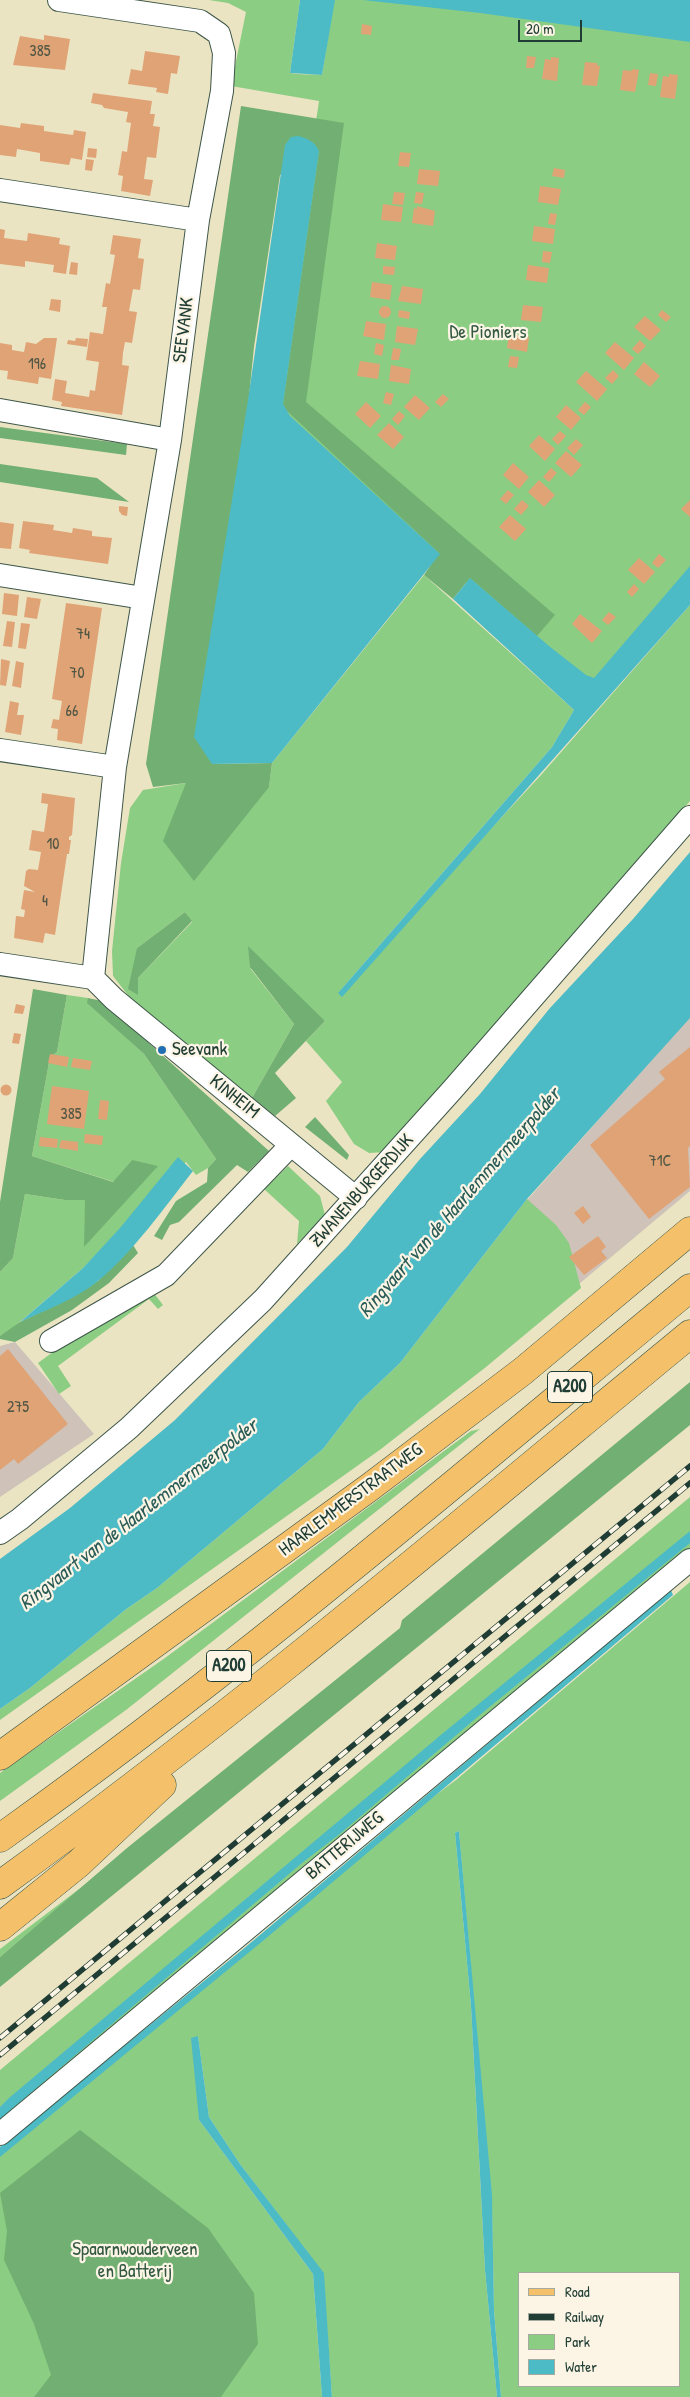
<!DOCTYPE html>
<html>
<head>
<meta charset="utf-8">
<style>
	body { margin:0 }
	#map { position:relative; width:690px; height:2397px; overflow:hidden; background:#ebe4c3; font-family:"Patrick Hand",sans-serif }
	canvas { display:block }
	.legend { position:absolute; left:518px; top:2272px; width:162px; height:115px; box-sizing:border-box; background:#fcf5e5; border:1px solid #a4ab9e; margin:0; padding:6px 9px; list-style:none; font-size:15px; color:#1f3d34 }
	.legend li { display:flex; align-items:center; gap:10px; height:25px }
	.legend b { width:25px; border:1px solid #a4ab9e }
	.scale { position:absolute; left:518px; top:20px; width:64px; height:22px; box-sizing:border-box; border:2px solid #1f3d34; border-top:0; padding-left:6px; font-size:15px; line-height:18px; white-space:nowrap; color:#1f3d34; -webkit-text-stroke:4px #fcf5e5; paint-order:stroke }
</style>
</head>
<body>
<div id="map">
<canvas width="690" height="2397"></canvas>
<ul class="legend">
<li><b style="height:6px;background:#f4c16a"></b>Road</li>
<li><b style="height:6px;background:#1f3d34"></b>Railway</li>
<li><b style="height:14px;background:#8ccd84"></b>Park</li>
<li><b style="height:14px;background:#4dbbc5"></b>Water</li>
</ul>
<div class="scale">20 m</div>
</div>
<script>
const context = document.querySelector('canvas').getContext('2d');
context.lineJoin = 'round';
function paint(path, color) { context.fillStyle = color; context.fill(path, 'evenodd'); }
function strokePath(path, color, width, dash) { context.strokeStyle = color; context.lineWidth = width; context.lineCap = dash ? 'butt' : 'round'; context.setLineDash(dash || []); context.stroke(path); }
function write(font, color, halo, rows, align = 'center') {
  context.font = font + ' "Patrick Hand",sans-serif'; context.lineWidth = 4.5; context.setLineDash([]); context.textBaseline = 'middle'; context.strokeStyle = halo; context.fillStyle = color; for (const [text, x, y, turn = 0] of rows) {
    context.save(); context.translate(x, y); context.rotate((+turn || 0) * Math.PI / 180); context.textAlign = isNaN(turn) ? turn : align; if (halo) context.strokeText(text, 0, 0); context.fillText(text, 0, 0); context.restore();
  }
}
paint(new Path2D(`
	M690,1017V1191L573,1289L520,1208Z
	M15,1342L94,1434L0,1497V1346Z`), '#cec2b9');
paint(new Path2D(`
	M209,0H300L290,73C300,75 312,74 322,75L334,0H408L690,33V581L594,693L272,417L319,101L231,86L246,12L228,3Z
	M424,575L574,710L552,747L338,993L541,775L690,605V801L385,1152L369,1153L354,1144L326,1101L342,1082L306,1041L325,1021L250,968L294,1024L252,1098L131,999L113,976L112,951L121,863L130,808L143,790L186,783L269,787L272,763ZM185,912L192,922L138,978V994L137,948Z
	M67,995L88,998V1003L144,1054L216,1159L208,1168L196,1175L186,1162L83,1268L8,1332L0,1336V1272L13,1258L25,1194L65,1200H85V1246L132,1160L114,1182L32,1156L50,1057L57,1052Z
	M288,1166L320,1196L325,1215L297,1244L299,1221L264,1189Z
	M527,1199L556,1225L569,1243L581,1288L486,1367L381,1449L0,1720V1709L30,1688L125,1610L157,1588L323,1449L359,1402L400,1363Z
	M153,1292L163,1305L158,1309L149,1299L58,1366L71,1386L59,1394L38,1363L81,1331Z
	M480,1429L126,1710L0,1801V1773L165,1658L471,1431Z
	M690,1497V1551L0,2126V2070Z
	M690,1582V2397H501L494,2310L492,2209L459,1831L455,1833L471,2006L485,2270L497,2397H332L323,2273L240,2164L209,2117L198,2036L199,2120L313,2274L322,2397H0V2155L417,1809L456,1780ZM519,2273H679V2386H519Z
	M87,1883L0,1957V1949Z`), '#8ccd84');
paint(new Path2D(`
	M241,106L344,123L306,402L555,615L537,636L470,578L453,599L424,575L439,553L286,410L283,404L319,151L280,175L254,347L212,764L272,763L269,787L194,881L163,841L186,783L153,787L146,764Z
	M0,427L127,444L126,455L0,438Z
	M0,464L97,478L129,502L0,482Z
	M185,912L192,921L138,978V995L128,989L137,948Z
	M248,946L325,1021L275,1073L296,1098L275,1116L252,1098L294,1024L250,967Z
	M33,989L67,995L57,1052L50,1057L32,1156L113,1182L132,1160L158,1166L84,1247L85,1200H65L25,1194L13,1258L0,1272V1202Z
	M88,998L102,1001L269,1151L248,1172L237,1165L179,1222L170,1225L162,1240L154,1236L176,1201L207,1182L208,1168L216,1159L144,1054L87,1003Z
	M315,1117L349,1155L347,1160L305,1127Z
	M133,1245L138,1253L109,1283L72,1310L15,1342L0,1339V1336L20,1322L60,1303L98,1281Z
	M690,1382V1425L0,1987V1957L127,1848L400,1628L402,1620Z
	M80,2130L208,2228L254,2293L258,2344L221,2397H34L51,2375L34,2324L4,2260L7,2231L0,2193Z`), '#71b072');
paint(new Path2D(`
	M300,0H335L322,75L290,73Z
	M363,0H690V42L480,13Z
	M298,136C309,139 314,141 319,151L283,404L290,416L440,554L272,763L212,764L194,737L248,400L285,145L291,137Z
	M690,566V605L342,997L338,993L552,747L574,710L453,599L470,578L549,646L586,675L594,678Z
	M690,852V1018L527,1199L400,1363L359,1402L323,1449L157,1588L125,1610L30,1688L0,1709V1559L70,1508L175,1420L347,1247L420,1159L480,1094L550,1008L633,919Z
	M178,1157L193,1171C165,1207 133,1252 98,1281C76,1299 46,1310 20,1322L83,1268L120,1228Z
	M690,1531V1543L481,1714L341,1833L302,1863L0,2119V2107L9,2098L442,1734Z
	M671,1590L673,1595L264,1940L0,2157V2147L242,1950Z
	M459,1831L492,2195L494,2310L501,2397H497L485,2270L471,2006L455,1833Z
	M198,2036L209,2117L240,2164L324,2273L332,2397H322L313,2274L199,2120L191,2038Z`), '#4dbbc5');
paint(new Path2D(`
	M362,24L372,26L371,35L361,34Z
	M44,35L70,39L65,70L13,65L20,36L44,40Z
	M145,51L180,56L177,74L171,73L168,94L156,92L157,88L128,84L131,69L142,71Z
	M527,56L536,57L534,68H526Z
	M551,57L559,58L557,81L542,79L545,59L551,60Z
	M585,62L597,63V65L600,66L597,86L582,85Z
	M633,69L639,70L635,92L620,90L623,70L631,71Z
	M650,73L658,74L656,86L648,85Z
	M669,74L678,75L675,99L660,97L663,76L669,77Z
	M93,93L152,101L150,114H155L153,126L160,127L156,158L147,157L144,179L153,180L150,196L121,191L123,176L118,175L120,164L122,151L127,152L131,123L126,122L128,112L104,108L102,105L91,103Z
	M21,123L44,126V131L58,133L73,135L74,130L86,132L82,160L71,158L69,165L40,161V153L17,149L16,157L0,155V125L20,128Z
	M88,148L97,149L96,158L87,157Z
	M400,152L411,153L409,167L398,166Z
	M86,159L94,160L92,171L85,170Z
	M554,168L565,170L564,178L552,176Z
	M419,169L440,171L438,186L417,184Z
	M540,186L561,189L558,205L538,202Z
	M394,192L405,193L403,205L392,204Z
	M416,192L424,193L422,204L414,203Z
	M383,204L403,207L401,222L381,220Z
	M417,206L435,211L433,226L412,223L414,208L417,209Z
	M550,213L557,214L555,225L548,224Z
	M534,226L555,229L553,244L532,241Z
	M0,229L5,230L4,238L27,241L28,233L60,238L59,244L70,246L66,274L53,272L54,265L25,261V267L0,264Z
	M113,235L141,239L138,258L144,259L140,290L133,289L129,311L137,312L132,343L125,342L123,353L122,365L129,366L122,415L61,406L62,402L52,400L55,379L67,381L65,393L89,397L90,390L95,391L99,362L86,360L90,332L103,334L107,307H102L106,283L110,284L115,255L110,254Z
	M377,243L397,246L395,260L375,258Z
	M543,251L552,252L550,263L542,262Z
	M71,262L78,263L77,275L69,274Z
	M528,265L549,268L547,283L526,280Z
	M383,266L395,267L394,275L383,274Z
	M372,282L392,285L390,300L370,297Z
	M402,286L423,289L421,304L398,301Z
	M51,299L61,300L60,312L49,310Z
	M523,305L543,307L541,322L521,320Z
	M379 312a6 6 0 1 1 12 0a6 6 0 1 1-12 0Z
	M399,310L410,312L409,319L398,317Z
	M662,310L671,317L666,322L658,315Z
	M645,316L661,330L650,341L634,327Z
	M366,321L386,324L384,340L363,336Z
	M397,326L418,329L415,345L395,342Z
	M509,334L529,337L527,352L507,348Z
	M44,338H57L51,379L39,377L38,384L7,379L8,371L0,370V343L12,345V350L24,352L26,342L36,344Z
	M76,338L88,339L87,347L67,344L68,340L75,341Z
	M640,340L646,346L638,354L632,349Z
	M615,342L634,358L624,370L605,353Z
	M376,343L384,345L382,356L374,354Z
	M393,348L401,349L399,360H391Z
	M510,356L519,357L517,368L508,367Z
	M360,361L380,364L378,379L357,376Z
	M644,362L660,376L650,387L634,374Z
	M391,365L411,369L409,384L389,381Z
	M613,370L619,376L612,384L605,378Z
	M586,371L607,389L597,401L576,382Z
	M386,392L394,394L391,405L383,403Z
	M443,394L449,399L441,407L435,402Z
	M415,395L430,408L419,420L404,407Z
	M366,402L381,416L370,428L355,414Z
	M585,402L591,407L584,415L578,410Z
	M566,405L581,418L571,430L556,417Z
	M399,411L405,416L398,425L392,419Z
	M389,423L404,437L393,449L377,435Z
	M560,431L566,436L558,445L552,439Z
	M539,435L555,449L545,461L529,446Z
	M576,439L583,445L574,455L567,448Z
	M566,451L582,465L571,477L555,463Z
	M513,463L529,477L519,489L503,475Z
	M551,468L557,473L549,482L543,477Z
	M539,480L555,495L544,507L528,492Z
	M508,490L514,495L506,504L500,499Z
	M522,500L529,506L521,515L514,509Z
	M690,500V517L681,509Z
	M119,506L128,507L127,516L122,515L119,511Z
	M510,515L526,529L515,541L499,527Z
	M23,521L54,525L53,530L72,533L73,528L92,531V536L112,538L108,564L29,553L30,550L19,548Z
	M0,522L14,524L11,549L0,548Z
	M659,554L666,560L658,568L652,563Z
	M639,558L655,572L644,584L628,570Z
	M634,584L639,589L632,597L627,592Z
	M4,593L19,595L17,616L2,614Z
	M27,597L41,599L37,619L24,617Z
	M66,603L102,608L82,744L57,740L58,729L51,728L53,719L59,720L62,701L52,699Z
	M609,612L616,617L608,625L602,620Z
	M580,614L602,631L592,643L572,624Z
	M7,621L15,622L12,647L3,646Z
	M21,623L30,624L26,649L18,648Z
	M1,659L10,661L6,686L0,685Z
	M16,661L24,663L21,688L12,686Z
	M10,701L19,703L17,715H24L21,735L5,732Z
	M42,793L75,798L72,835L69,837V840H71L69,854H67L55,935L45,933L43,943L14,938L16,916L24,917L25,910L21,909L24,890L35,892L24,886L26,871L29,869L38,870L41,852L29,850L32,830L44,832L48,804L41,803Z
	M16,1004L25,1006L23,1014L14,1013Z
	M14,1033L21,1034L19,1044L12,1043Z
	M690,1047V1146L688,1148L690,1187L649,1219L590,1145L665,1079L659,1072Z
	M50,1054L69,1057L67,1067L48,1063Z
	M73,1058L92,1061L90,1070L71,1067Z
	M0.5 1090a5.5 5.5 0 1 1 11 0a5.5 5.5 0 1 1-11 0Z
	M52,1086L89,1091L84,1129L47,1124Z
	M100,1100L109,1101L107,1120L98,1119Z
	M85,1134L103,1136L102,1145L84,1143Z
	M40,1137L58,1139L57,1148L39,1146Z
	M61,1140L78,1142V1151L59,1148Z
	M583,1206L591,1217L583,1224L574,1213Z
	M598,1236L606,1247L601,1251L607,1258L584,1275L569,1257Z
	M8,1349L68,1424L18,1464L14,1459L0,1470V1356Z`), '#e0a376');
const minor = new Path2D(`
	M59,0L200,21L219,34L224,53L222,91L198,220L170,440L115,767L93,978
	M0,190L198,220
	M0,410L170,440
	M0,575L143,598
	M0,750L115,767
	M0,964L93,978L114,999L356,1198
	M51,1341L166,1275L291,1145
	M0,1533L20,1519L129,1428L263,1300L453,1089L690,817
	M0,2134L690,1560`);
const major = new Path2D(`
	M0,1756L370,1487L523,1371L690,1231`);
const highway = new Path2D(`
	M0,1838C240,1667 464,1475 690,1288
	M0,1885C239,1712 463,1521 690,1334
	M0,1927L78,1864L162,1785`);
strokePath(minor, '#3e5649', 24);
strokePath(major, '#3e5649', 29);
strokePath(highway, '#3e5649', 29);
strokePath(minor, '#fff', 22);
strokePath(major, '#f4c16a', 28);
strokePath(highway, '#f4c16a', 28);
const rail = new Path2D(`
	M0,2038L690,1466
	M0,2055L690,1483`);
strokePath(rail, '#1f3d34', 5.5);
strokePath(rail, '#fcf5e5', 4, [11]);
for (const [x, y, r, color] of [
	[162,1050,5,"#1f6fb2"]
]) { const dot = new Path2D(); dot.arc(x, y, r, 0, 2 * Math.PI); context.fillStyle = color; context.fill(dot); strokePath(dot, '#fcf5e5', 2); }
write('16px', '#4f5644', null, [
	["385",40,52],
	["196",37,365],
	["74",83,635],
	["70",77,674],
	["66",72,712],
	["10",53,845],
	["4",45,902],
	["385",71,1115],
	["71C",660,1162],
	["275",18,1408]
]);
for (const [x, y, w] of [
	[570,1387,45],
	[229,1666,45]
]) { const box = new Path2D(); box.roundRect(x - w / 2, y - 15.5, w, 31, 4); context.fillStyle = '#fcf5e5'; context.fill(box); strokePath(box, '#1f3d34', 1); }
write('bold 18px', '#1f3d34', null, [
	["A200",570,1387],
	["A200",229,1666]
]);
write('19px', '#1f3d34', '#fcf5e5', [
	["SEEVANK",184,330,-83],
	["KINHEIM",234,1097,39],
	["ZWANENBURGERDIJK",362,1191,-48],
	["HAARLEMMERSTRAATWEG",351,1500,-37],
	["BATTERIJWEG",345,1846,-40]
]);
write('19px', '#355a44', '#fcf5e5', [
	["De Pioniers",488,333],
	["Spaarnwouderveen",135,2250],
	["en Batterij",135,2272]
]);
write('19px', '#1f3d34', '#fcf5e5', [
	["Seevank",172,1050]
], 'left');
write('italic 20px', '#2a5c58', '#fcf5e5', [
	["Ringvaart van de Haarlemmermeerpolder",460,1203,-49],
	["Ringvaart van de Haarlemmermeerpolder",139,1515,-38]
]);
</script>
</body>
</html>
